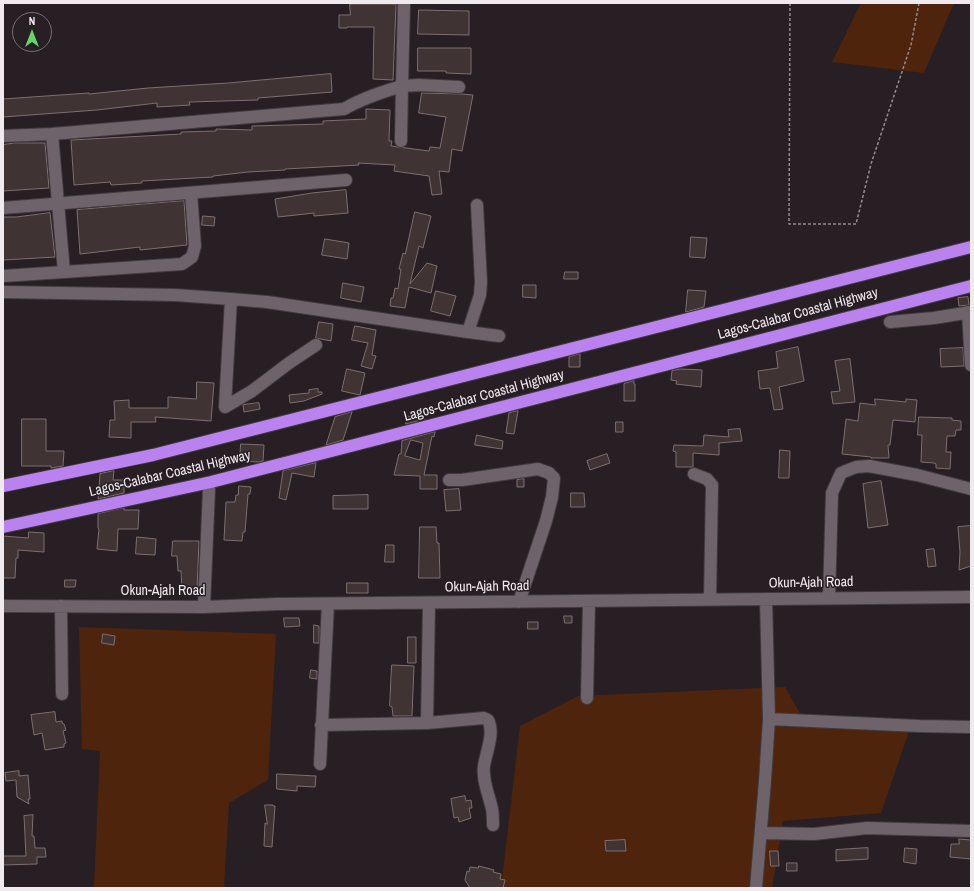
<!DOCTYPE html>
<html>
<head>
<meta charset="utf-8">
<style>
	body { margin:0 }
	#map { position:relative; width:974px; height:891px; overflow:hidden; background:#271f24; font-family:"Archivo Narrow",sans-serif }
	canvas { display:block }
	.frame { position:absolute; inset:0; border:4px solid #f0eaee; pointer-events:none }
	.north { position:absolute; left:12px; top:12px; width:40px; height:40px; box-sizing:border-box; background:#271f24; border:1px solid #777075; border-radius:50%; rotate:0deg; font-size:11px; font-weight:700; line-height:16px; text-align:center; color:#f0eaee }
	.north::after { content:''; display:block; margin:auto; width:14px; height:18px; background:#63d469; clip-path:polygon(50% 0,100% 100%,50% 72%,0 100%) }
</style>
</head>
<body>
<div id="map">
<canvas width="974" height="891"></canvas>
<div class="frame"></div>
<div class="north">N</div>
</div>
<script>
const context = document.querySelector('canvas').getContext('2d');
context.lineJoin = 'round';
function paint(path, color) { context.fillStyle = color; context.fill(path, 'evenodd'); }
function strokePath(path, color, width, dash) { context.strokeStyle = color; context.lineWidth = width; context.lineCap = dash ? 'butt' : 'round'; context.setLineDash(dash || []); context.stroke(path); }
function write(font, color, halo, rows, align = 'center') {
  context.font = font + ' "Archivo Narrow",sans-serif'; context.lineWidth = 3; context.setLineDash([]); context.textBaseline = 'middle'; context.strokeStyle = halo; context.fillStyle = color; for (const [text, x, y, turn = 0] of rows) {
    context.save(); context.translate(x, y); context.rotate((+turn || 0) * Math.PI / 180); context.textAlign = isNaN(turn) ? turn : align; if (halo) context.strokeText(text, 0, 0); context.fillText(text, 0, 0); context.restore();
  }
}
paint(new Path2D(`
	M861,3H954L924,73L832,62Z
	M79,627L276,634L268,780L229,803L224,888H94L100,751L82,749Z
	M785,687L806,724L909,731L881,813L783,821L772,888H501L520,726L578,696Z`), '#4f240d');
const building = new Path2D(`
	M350,4H396L393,80L373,79L374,27H347V28H339V15H350Z
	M419,10L469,11V35L418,34Z
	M418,48H471V74L446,73V71H418Z
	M331,74L332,92L258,98V100L189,102L190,105L157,107V103L97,110L3,117V99L89,93V94L148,88L228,83Z
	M422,93L462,94L473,95L462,151L452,149L449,172L439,171L442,194L432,195L429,176L394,171L395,165L358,163L359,165L285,169V170L248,172L213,176V177L142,181V183L111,185L110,182L74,185L71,140L181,134V132L216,131V129L252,130V126L323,124V121L366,119V109L390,110L389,141H392L391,146L429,151L430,147L440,148L446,117L419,113Z
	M15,143H45L49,188L3,191V145Z
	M346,190L348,213L314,216V213L278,217L275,199L312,193Z
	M184,201L187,245L140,250V247L80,254L77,210Z
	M415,212L431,216L423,248L419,246L410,284L427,263L437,266L431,293L409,287L405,308L390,306L391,298H393L395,288L398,289L401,269H399L403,253L405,254Z
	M50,213L55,257L3,260V217H16Z
	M203,216L215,217L214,226L202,225Z
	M691,237L707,238L705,258L690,257Z
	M325,239L349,243L347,259L322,255Z
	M565,272H578V279H564Z
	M343,283L364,287L361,302L341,298Z
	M523,285H536V298L523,297Z
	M688,290L706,291L704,307L686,312Z
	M436,291L456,296L450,316L431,311Z
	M968,297L969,305L959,306L958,298Z
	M319,322L333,324L331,341L316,338Z
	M355,326L376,330L372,355L376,356L372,369L361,366L368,343L352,340Z
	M798,347L804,381L779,387L783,409L774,410L770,388L760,389L758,371L778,368L776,352Z
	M963,348L964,366L941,367L940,349Z
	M580,354V367H569V357Z
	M850,359L855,402L833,404L831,392L840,391L835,361Z
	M347,369L365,373L360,395L342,391Z
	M681,369L702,370L701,387L676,384L677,381L671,380L672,371Z
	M634,381V384H635V401H624V384Z
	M197,382L214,383L211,421L155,417L156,422H131V438L109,437L110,420H115L114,401L129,400V408H168V397L196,399Z
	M318,389V392H322V394L304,401L290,403L289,395L309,393V390Z
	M875,399L906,402V399L917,400L915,422L893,420L890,445H888L889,458H871V457L842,454L846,419L858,421L860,403L875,405Z
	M259,403L260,409L244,412L243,405Z
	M518,411L514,434L506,433L509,413Z
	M352,412L343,440L326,445L335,417Z
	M407,416L425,419L406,424Z
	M919,417L952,418V420L961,421V430H956L955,436H947L946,452H951L950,469L936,468V464L934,463L921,462L922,435H918Z
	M22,419H46V451H64L63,466L51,468V466H22Z
	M616,422H623V432H616Z
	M740,429L742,441L719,443V455L693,453V467H676V452L673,451L674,445L703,446L704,435L729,437L728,430Z
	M435,432L434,437L432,436L424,475H437V489H420V476L394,475L399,454H401L402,441ZM411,440L423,443L420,460L405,456Z
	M477,435L503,441L502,449L475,445Z
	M241,444L264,445L263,461L259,462L240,461Z
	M780,450L790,451L789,478H779Z
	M607,454L610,463L590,470L587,461Z
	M316,463L314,477L292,473L286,500L279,498L283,471Z
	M114,471L113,480H124V493L98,499L100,474Z
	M524,479V487H517V480Z
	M881,481L888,525L868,528L863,484Z
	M239,486L251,487L250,494H248L245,532H243L242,541L224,540L226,502H235L236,495H238Z
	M459,489L461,510L446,511L444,490Z
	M571,493H584L585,507H571Z
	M368,495V509H333V496Z
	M124,508V510H139L138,529H118L117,551L97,549L99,529L98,528V514Z
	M971,526V566L959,570L960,552L958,527Z
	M420,527H436L437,543H439L440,578H419Z
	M29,532L44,533V552L18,550V558H16L15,578H3V536L28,538Z
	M137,537L156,539L155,555L136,554Z
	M173,541H199L197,590L182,591L181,571H178L177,556H172Z
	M386,545H394V562H385Z
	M934,549L936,566L928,567L926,550Z
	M65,580H76L75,587H65Z
	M347,583H368V593H347Z
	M564,616H572V623H565Z
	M284,618H299L300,626L285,627Z
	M528,622H538V629H528Z
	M314,625L319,626V643H314Z
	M103,634L115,636L114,645L102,643Z
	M408,637H416V663H408Z
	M392,665L414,666L412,716H393L392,707L390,706Z
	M311,670L317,671V679L310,678Z
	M55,712L56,722L62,721V723L64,724L66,730L63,731L66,743L64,744V747L45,750L42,733L34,735L31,715Z
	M19,771V776L28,775L30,799H28L29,804L17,797L16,780L6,781L5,773Z
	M277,774L316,776L315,787L297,786V791L277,789Z
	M465,796L466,801L471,800L472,808H469L471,818L459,822L458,817L454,818L451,799Z
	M265,805H273V806H275L272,847L264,846L265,823L267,824Z
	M33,815L32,836H34L35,848H45L46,857H37V864L3,865V856H26L24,816Z
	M959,839L971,840V859L950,857L951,844H959Z
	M625,840L626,851H606L605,841Z
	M868,848V859L836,861V850Z
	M905,848L917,849L916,864L904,862Z
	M770,851H778L779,866H771Z
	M787,863H797V871H787Z
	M479,866L494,870L493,872L501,874L500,879L505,880L503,888H470L465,880L467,871L469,872L470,867L478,868Z`);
paint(building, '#3f3334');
strokePath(building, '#7d6f70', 1);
const minor = new Path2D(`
	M3,136L52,134L344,109C363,98 382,92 402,86L404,3
	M401,141L402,86L419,85L459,87
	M3,208L346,180
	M64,272L182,264L192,257L195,246L191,193
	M3,276L64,272L52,134
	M3,292L175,295L231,299L267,302L468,332L480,295L481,282L477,205
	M968,312L971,365
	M890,322L934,318L971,312
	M468,332L499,336
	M225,407L252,391L289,363L316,345
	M225,407L231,299
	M694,474L707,479L712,485L710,599
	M449,480H462L538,469L549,473L554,478L552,497L546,521L519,602
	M829,598L832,493L841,473L856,467L869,466L917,475L971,489
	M3,606L204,607L277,604L971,597
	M61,606L62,694
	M204,607L209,489
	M587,698L589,601
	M769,719L919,726L971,727
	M427,723L429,603
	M321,725L427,723L484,718L488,720C495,733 486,752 484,766C482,780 489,795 492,809C493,814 493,820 493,825
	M320,764L328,604
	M761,833L814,834L867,828L971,831
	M756,888L765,781L769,719L766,599`);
const highway = new Path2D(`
	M3,486L153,455L971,247
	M3,527L211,482L971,286`);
strokePath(minor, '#413a3f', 14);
strokePath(highway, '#413a3f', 14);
strokePath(new Path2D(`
	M790,3L789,224H856L871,164L911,45L919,3`), '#938c91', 1.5, [3, 2]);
strokePath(minor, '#6e636a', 12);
strokePath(highway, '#ba82ef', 12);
write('14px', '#f0eaee', '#271f24', [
	["Lagos-Calabar Coastal Highway",798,314,-15],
	["Lagos-Calabar Coastal Highway",484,396,-15],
	["Lagos-Calabar Coastal Highway",170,474,-13],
	["Okun-Ajah Road",811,583,-1],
	["Okun-Ajah Road",487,587,-1],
	["Okun-Ajah Road",163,591]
]);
</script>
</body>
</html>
